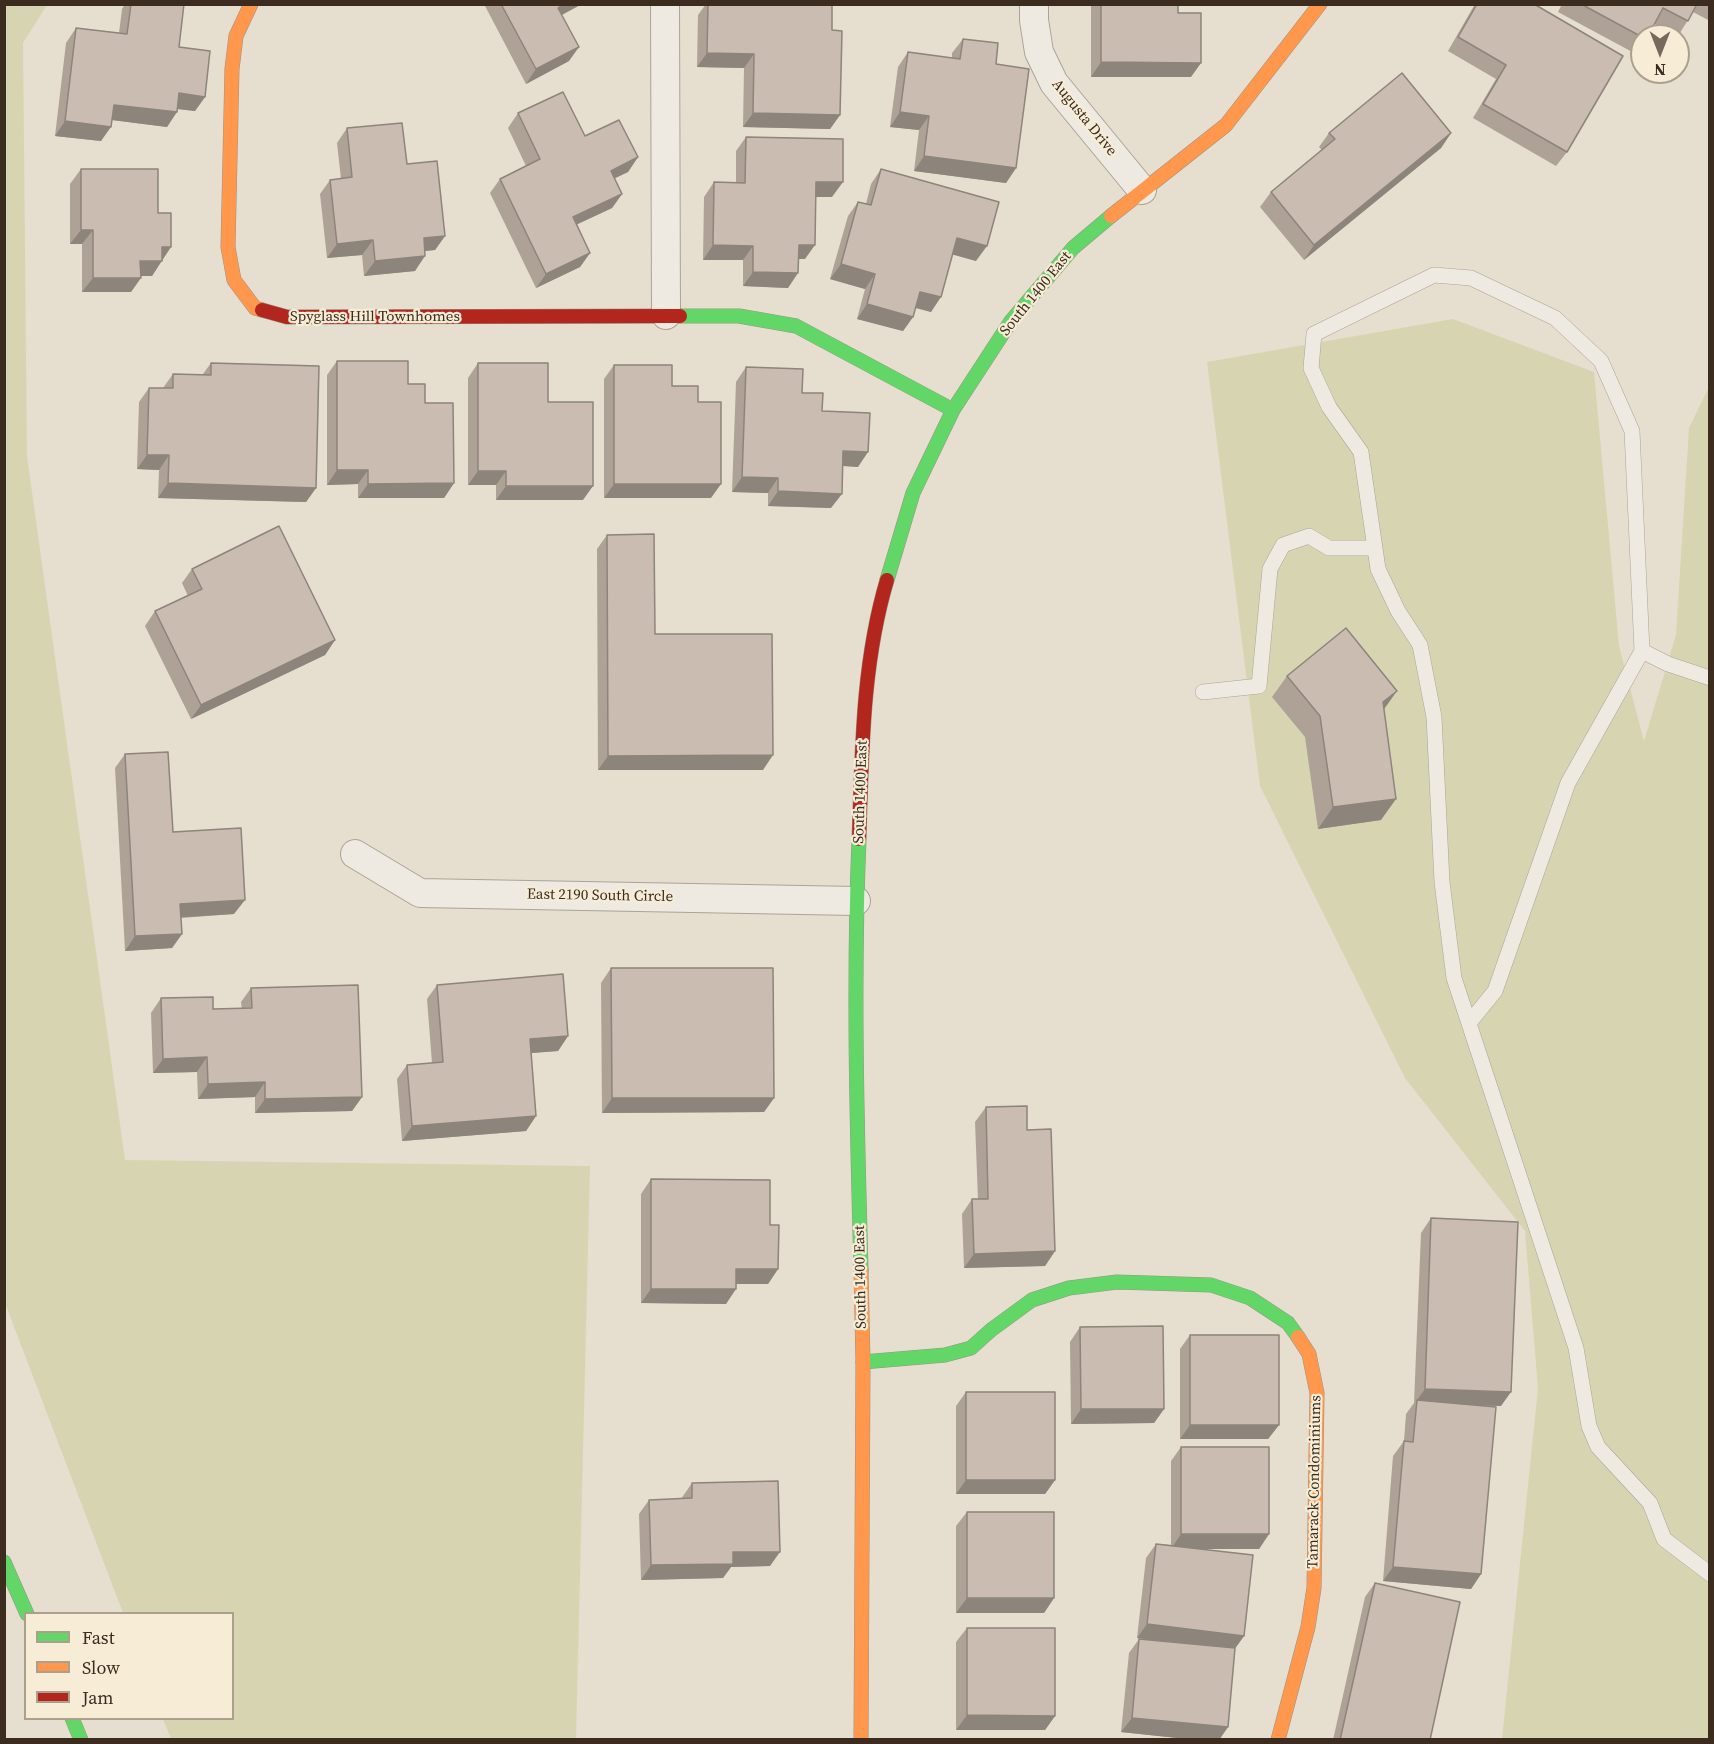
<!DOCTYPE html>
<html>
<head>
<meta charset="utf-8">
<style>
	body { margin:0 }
	#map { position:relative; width:1714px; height:1744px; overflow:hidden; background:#e6decf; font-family:"Source Serif 4",serif }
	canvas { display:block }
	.frame { position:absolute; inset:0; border:6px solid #3b2c1f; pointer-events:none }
	.legend { position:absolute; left:24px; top:1612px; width:210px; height:108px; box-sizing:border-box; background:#f7ecd6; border:2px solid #ac9f8d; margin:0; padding:8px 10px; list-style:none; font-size:18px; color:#3b2c1f }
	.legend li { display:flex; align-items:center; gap:12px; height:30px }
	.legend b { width:30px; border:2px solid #ac9f8d }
	.north { position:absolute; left:1630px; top:24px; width:60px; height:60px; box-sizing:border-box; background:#f7ecd6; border:2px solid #ac9f8d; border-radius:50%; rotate:180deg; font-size:16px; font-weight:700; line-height:24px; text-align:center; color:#3b2c1f }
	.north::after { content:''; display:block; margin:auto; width:21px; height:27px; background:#776a5d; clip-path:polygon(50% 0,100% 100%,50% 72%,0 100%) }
</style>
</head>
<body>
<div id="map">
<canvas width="1714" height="1744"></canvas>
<div class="frame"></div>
<ul class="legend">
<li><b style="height:8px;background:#63d668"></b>Fast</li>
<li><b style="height:8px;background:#ff974d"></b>Slow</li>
<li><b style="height:8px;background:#b3261e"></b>Jam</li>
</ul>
<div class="north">N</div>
</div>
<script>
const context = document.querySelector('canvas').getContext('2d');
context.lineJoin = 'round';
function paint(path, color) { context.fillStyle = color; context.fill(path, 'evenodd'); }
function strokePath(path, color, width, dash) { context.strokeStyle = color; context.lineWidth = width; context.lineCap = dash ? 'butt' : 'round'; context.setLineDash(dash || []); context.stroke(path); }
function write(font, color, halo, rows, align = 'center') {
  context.font = font + ' "Source Serif 4",serif'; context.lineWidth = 4.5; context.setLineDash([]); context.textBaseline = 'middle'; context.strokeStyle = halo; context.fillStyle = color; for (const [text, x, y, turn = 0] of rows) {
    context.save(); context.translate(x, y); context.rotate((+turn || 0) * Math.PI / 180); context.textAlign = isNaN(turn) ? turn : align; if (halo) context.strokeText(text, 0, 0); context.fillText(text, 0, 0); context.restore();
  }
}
paint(new Path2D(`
	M47,5L23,43L27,456L125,1160L590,1166L576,1739H171L163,1719L232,1718V1614L123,1613L5,1303L4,5Z
	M1453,319L1594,372L1619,646L1644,741L1676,635L1689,428L1709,387V1739H1502L1538,1388L1525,1231L1405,1078L1260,786L1207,362Z`), '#d7d5b1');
const lane = new Path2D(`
	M1710,678L1668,664L1642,651L1632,431L1601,361L1555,318L1471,278L1434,275L1314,334L1311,368L1329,407L1361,452L1378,569L1398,611L1420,645L1434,717L1442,882L1454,978L1576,1348L1589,1426L1598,1447L1650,1503L1664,1539L1710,1574
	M1203,692L1259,686L1270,569L1283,545L1309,536L1329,548H1375
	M1469,1023L1495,991L1568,783L1642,651`);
const street = new Path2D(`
	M665,4L666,315
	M1034,4V20L1039,52L1054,83L1142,190
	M355,854L420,893L856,901`);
const fast = new Path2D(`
	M680,316H739L796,326L953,410
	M887,580L913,493L953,410L1011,321L1073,248L1111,216
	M859,839C853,982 857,1126 861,1270
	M863,1362L945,1355L971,1348L991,1330L1032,1300L1069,1288L1117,1282L1211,1285L1250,1298L1288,1323L1298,1337
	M4,1562L27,1614
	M72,1718L81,1740`);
const slow = new Path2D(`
	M251,4L236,36L232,69L228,247L234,280L255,308L262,310
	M1111,216L1226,125L1320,4
	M861,1270L863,1362L861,1740
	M1278,1740L1308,1627L1314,1588L1317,1393L1309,1354L1298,1337`);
const jam = new Path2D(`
	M262,310L287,317L680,316
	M859,839C862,752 862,664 887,580`);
strokePath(lane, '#aca398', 16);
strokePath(street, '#aca398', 30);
strokePath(fast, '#9b9388', 15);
strokePath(slow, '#9b9388', 15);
strokePath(jam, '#9b9388', 15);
strokePath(lane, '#eeeae1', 15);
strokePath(street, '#eeeae1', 28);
strokePath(fast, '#63d668', 14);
strokePath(slow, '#ff974d', 14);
strokePath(jam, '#b3261e', 14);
paint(new Path2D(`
	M125,4H184L179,47L205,97L195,111L178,109L167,127L112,120L101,141L55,136L66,43L76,28L119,33L122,9Z
	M484,4H582L562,15L569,61L526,84Z
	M706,4H832V30L840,115L830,129L743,127L744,68L697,67L698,15Z
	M1091,4H1178V13L1191,77H1091Z
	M1475,4H1534L1567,152L1556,166L1473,118L1496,79L1448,51Z
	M1562,4H1710V21L1693,12L1678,36L1655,24L1642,36V45L1636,54L1558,12Z
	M963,39L996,64L1016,168L1006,183L914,171L919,130L890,127L898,67L908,52L952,58V53Z
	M518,113L585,136L638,157L628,172L614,178L622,194L612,208L577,224L590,253L580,267L536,288L490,193L500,179L526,166L508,128Z
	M347,128L407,164L445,236L435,250L425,251L415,271L364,276L362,255L327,258L320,194L330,180L341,179L337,143Z
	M1329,133H1451L1441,148L1304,260L1260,207L1271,192L1322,150L1319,147Z
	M746,137L832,197H816L805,259H799L788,288L743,286V260H703L704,197L714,182L736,183V151Z
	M81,169L158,213L162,260L152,276H141L131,292H82V244H70V184Z
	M881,169L976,261L953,254L931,312L915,308L913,317L903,331L857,319L865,289L830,279L848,216L858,202L866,204L871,184Z
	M337,361L408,384L425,403L454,483L444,498H358V484L327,485V375Z
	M211,363L316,488L306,502L158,498L159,470L137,469L139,402L149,388H163L173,374H203Z
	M478,363L548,402L583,500H496V485H468V378Z
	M614,365L672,386L698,402L711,498H604V379Z
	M746,367L802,393L822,411L858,467L842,466L831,508L768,506V493L732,492L736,382Z
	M607,535L655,634L763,770H598L597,549Z
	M192,569L335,640L325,655L191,719L145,626L155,611L188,596L182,583Z
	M1287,676L1384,710L1381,820L1318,829L1305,737L1272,697Z
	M125,754L173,832L234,914L181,918L182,934L172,948L125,951L115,768Z
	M611,968L774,1098L764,1112L602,1113L601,983Z
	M437,985L568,1036L558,1051L531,1053L536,1116L526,1131L402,1141L397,1079L407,1065L432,1063L427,999Z
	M251,988L362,1097L352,1111L255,1113V1097L198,1099L197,1072L153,1073L151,1013L161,998L213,1009H242L241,1002Z
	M986,1107L1027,1130L1055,1251L1045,1266L964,1268L962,1214L972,1199H978L975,1122Z
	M651,1179L770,1225L778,1269L768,1284H736L726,1304L641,1303V1194Z
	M1431,1218L1501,1406H1483L1481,1574L1471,1589L1383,1581L1393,1456L1404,1441L1406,1414L1414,1403L1421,1233Z
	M1080,1327L1164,1409L1154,1423L1071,1424L1070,1342Z
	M1190,1335L1279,1425L1268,1439H1180V1349Z
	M966,1392L1055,1480L1045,1494H956V1406Z
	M1181,1447L1269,1534L1259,1549H1198L1244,1636L1235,1648L1228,1727L1219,1740H1196L1121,1732L1129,1653L1139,1639H1146L1137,1638L1146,1558L1156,1544L1171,1545V1461Z
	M692,1483L770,1566L731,1567L723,1578L641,1580L639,1514L649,1500L681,1499Z
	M967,1512L1054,1598L1044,1613H956V1526Z
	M1375,1583L1430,1740H1333L1365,1597Z
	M967,1628L1055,1716L1045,1730H956V1642Z`), '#aea297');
paint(new Path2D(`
	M564,4H582L548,22L558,8Z
	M579,47L569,61L526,84L536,69Z
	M707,53L754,54L744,68L697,67Z
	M1101,62L1201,63L1191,77H1091Z
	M179,93L205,97L195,111L169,108Z
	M114,105L177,112L167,127L104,119Z
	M900,112L929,116L919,130L890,127Z
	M753,113L840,115L830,129L743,127Z
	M65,121L111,127L101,141L55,136Z
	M1451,133L1441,148L1304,260L1314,245Z
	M924,156L1016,168L1006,183L914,171Z
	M638,157L628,172L601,185L611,171Z
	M816,182H843L832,197H806Z
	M622,194L612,208L563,231L573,217Z
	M81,230H93L82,244H70Z
	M445,236L435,250L414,252L424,238Z
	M957,238L987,246L976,261L947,253Z
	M373,240L362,255L327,258L337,244Z
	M713,245L753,246L743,260H703Z
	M799,245H815L805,259H789Z
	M162,247H171L152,276H130L140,261Z
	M590,253L580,267L536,288L546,274Z
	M425,256L415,271L364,276L375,261Z
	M841,264L875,274L865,289L830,279Z
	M753,272L798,273L788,288L743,286Z
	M93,278H141L131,292H82Z
	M920,292L941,297L931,312L910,306Z
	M867,304L913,317L903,331L857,319Z
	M843,451L868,452L858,467L833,465Z
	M147,455H169L159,470L137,469Z
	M337,470H368L358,484L327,485Z
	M478,471H506L496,485H468Z
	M742,477L778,478L768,493L732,492Z
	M168,483L316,488L306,502L158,498Z
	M454,483L444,498H358L368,484Z
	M614,484H721L711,498H604Z
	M506,486H593L583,500H496Z
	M778,491L842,494L831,508L768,506Z
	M335,640L325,655L191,719L201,705Z
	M1397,691L1382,712L1383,702Z
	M773,755L763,770H598L608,756Z
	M1396,799L1381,820L1318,829L1333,807Z
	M245,900L234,914L170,918L180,904Z
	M182,934L172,948L125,951L135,936Z
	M568,1036L558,1051L519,1054L530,1039Z
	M207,1057L197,1072L153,1073L163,1059Z
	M265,1082L255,1097L198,1099L208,1084Z
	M362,1097L352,1111L255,1113L265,1099Z
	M612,1098H774L764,1112L602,1113Z
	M536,1116L526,1131L402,1141L412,1126Z
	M1055,1251L1045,1266L964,1268L974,1254Z
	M736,1269H778L768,1284H726Z
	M651,1289H736L726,1304L641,1303Z
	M1425,1389L1511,1392L1501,1406L1416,1403L1417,1400Z
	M1081,1409H1164L1154,1423L1071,1424Z
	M1190,1425H1279L1268,1439H1180Z
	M966,1480H1055L1045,1494H956Z
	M1181,1534H1269L1259,1549H1171Z
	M733,1552H780L770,1566L731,1567L723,1578L641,1580L651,1565Z
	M1393,1567L1481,1574L1471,1589L1383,1581Z
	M967,1598H1054L1044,1613H956Z
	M1147,1624L1244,1636L1234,1650L1137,1638Z
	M967,1715L1055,1716L1045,1730H956Z
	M1132,1718L1228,1727L1219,1740H1196L1121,1732Z`), '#8d847b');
const building = new Path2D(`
	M131,4H184L179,47L210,51L205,97L179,93L177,112L114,105L111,127L65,121L76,28L127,34Z
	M501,4H564L558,8L579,47L536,69Z
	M708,4H832V30L842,31L840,115L753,113L754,54L707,53Z
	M1101,4H1178V13H1201V63L1101,62Z
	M1477,4H1534L1623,56L1567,152L1483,104L1506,65L1458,37Z
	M1581,4H1697L1688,21L1663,8L1648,36H1642V37Z
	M963,39L998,43L996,64L1029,69L1016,168L924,156L929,116L900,112L908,52L960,59Z
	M1402,73L1451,133L1314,245L1271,192L1335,139L1329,133Z
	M563,92L585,136L619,120L638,157L611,171L622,194L573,217L590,253L546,274L500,179L540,159L518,113Z
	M402,123L407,164L437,161L445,236L424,238L425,256L375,261L373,240L337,244L330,180L352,177L347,128Z
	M746,137L843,139V182H816L815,245H799L798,273L753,272V246L713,245L714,182L745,183Z
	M81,169H158V213H171V247H162V261H140L141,278H93V230H81Z
	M881,169L999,202L987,246L957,238L941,297L920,292L913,317L867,304L875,274L841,264L858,202L871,205Z
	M337,361H408V384H425V403H453L454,483L368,484V470H337Z
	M211,363L319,366L316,488L168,483L169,455H147L149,388H173V374L211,375Z
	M478,363H548V402H593V486H506V471H478Z
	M614,365H672V386H698V402H721V484H614Z
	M746,367L803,369L802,393H823L822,411L870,413L868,452L843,451L842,494L778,491V478L742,477Z
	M279,526L335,640L201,705L155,611L202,589L192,569Z
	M654,534L655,634H772L773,755L608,756L607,535Z
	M1346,628L1397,691L1383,702L1396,799L1333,807L1320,716L1287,676Z
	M168,752L173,832L241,828L245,900L180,904L182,934L135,936L125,754Z
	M611,968H773L774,1098H612Z
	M563,974L568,1036L530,1039L536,1116L412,1126L407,1065L443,1062L437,985Z
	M358,985L362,1097L265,1099V1082L208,1084L207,1057L163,1059L161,998L213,997V1009L252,1008L251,988Z
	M1027,1106V1130L1051,1129L1055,1251L974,1254L972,1199H988L986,1107Z
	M651,1179L770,1180V1225H779L778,1269H736V1289H651Z
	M1431,1218L1518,1222L1511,1392L1425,1389Z
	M1163,1326L1164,1409H1081L1080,1327Z
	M1190,1335H1279V1425H1190Z
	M966,1392H1055V1480H966Z
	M1417,1400L1496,1407L1481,1574L1393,1567L1404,1441L1413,1442Z
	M1181,1447H1269V1534H1181Z
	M778,1481L780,1552H733V1564L651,1565L649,1500L692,1498V1483Z
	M967,1512H1054V1598H967Z
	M1156,1544L1253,1555L1244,1636L1147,1624Z
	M1375,1583L1460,1602L1430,1740H1340Z
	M967,1628H1055V1716L967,1715Z
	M1139,1639L1235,1648L1228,1727L1132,1718Z`);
paint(building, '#cabcb0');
strokePath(building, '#8d847b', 1.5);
write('15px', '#3b2c1f', '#f7ecd6', [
	["Augusta Drive",1084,118,51],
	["South 1400 East",1036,294,-51],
	["Spyglass Hill Townhomes",375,317],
	["South 1400 East",861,792,-88],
	["East 2190 South Circle",600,896,1],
	["South 1400 East",861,1277,-91],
	["Tamarack Condominiums",1315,1482,-89]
]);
</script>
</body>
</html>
